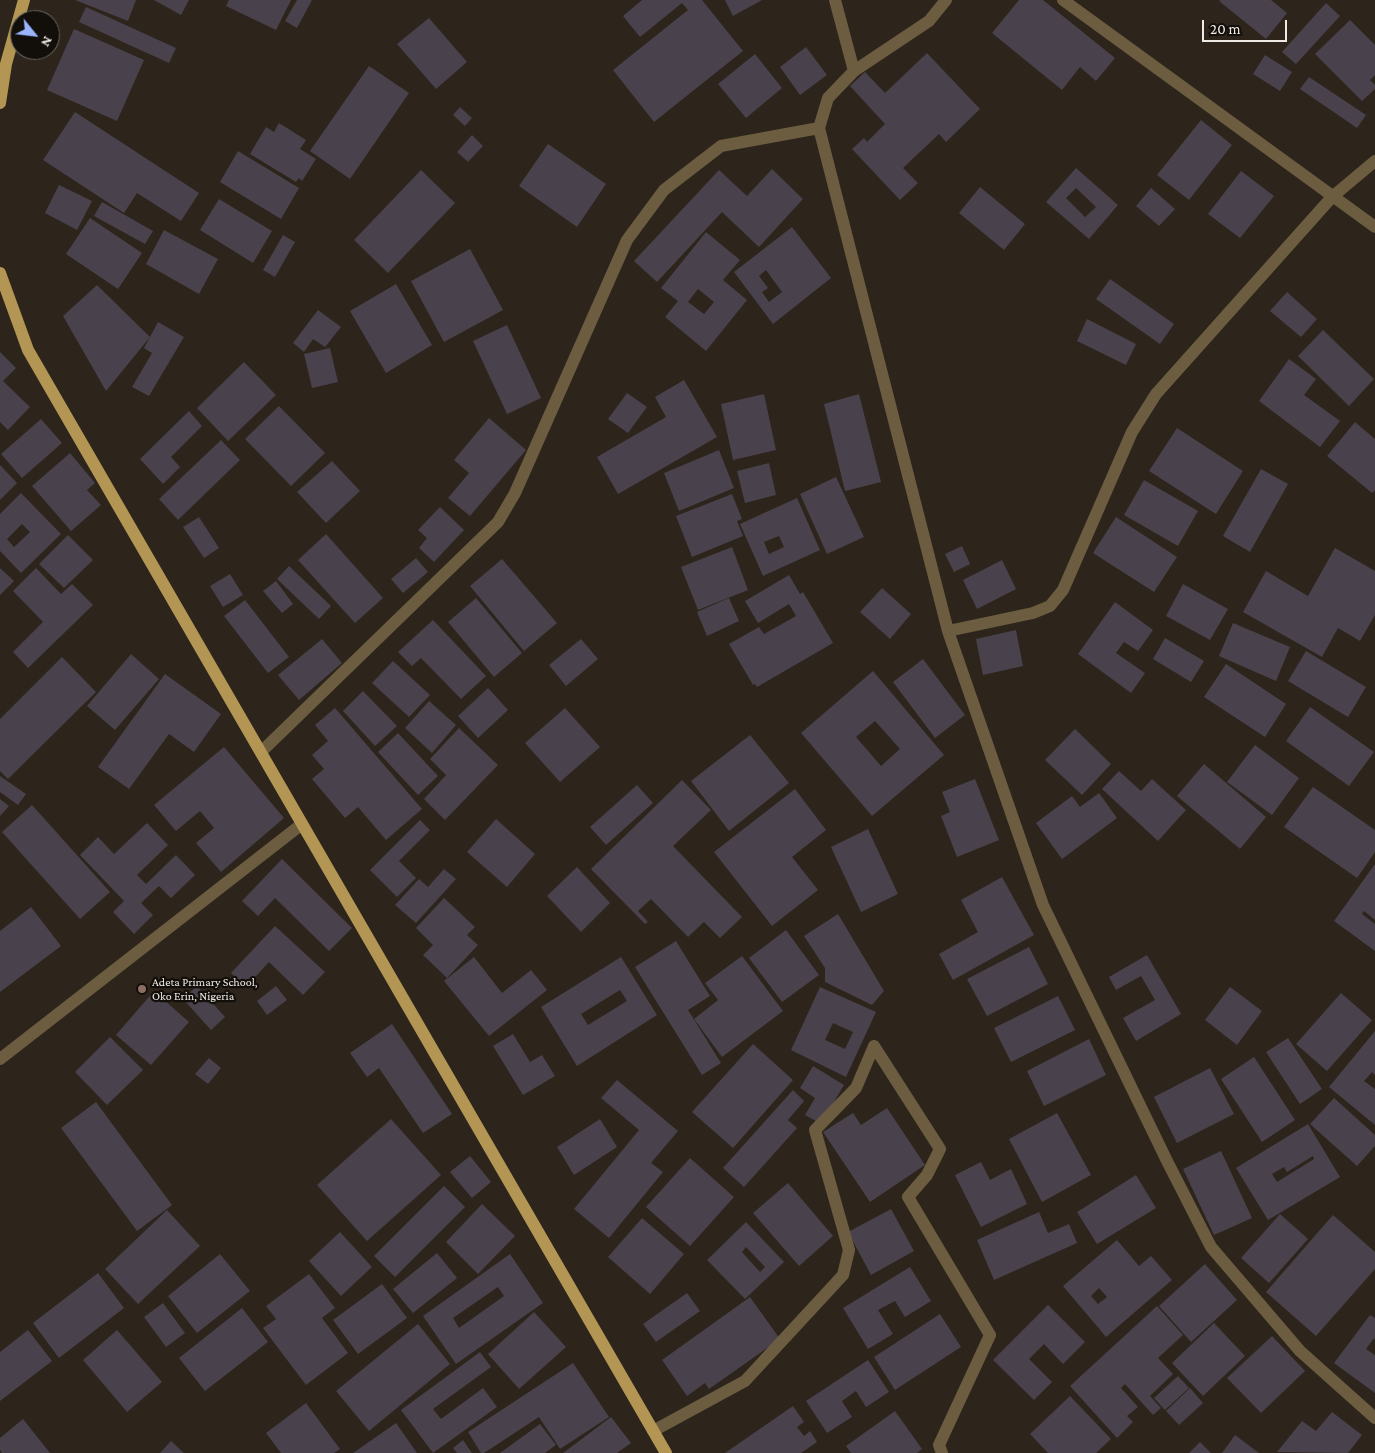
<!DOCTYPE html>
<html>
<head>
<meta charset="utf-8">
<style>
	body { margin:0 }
	#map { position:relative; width:1375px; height:1453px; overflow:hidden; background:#2d241b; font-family:"Crimson Pro",serif }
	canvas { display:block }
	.north { position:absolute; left:10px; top:10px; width:50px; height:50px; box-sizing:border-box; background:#120e0a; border:1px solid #6b6662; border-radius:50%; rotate:119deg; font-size:14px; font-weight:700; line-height:20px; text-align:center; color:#f0eae5 }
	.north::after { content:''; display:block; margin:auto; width:18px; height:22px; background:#99b5fd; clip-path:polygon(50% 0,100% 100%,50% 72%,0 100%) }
	.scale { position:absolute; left:1202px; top:20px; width:85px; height:22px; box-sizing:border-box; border:2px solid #f0eae5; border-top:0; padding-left:6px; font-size:15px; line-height:18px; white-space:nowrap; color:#f0eae5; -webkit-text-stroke:4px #120e0a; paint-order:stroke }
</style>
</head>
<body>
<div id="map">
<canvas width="1375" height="1453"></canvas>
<div class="north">N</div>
<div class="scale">20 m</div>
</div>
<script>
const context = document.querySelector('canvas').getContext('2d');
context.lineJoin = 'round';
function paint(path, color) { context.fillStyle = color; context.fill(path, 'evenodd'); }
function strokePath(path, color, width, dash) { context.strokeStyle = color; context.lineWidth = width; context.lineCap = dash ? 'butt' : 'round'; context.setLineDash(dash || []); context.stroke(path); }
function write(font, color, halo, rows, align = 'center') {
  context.font = font + ' "Crimson Pro",serif'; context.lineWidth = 4.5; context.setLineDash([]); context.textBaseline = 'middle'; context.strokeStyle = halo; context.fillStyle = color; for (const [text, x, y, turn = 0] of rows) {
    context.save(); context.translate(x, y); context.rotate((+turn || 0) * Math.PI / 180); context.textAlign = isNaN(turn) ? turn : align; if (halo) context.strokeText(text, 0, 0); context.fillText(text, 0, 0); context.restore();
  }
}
paint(new Path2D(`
	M75,0H136L128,21Z
	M154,0H189L181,15Z
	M229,0H291L276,30L226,6Z
	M297,0H312L297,28L285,21Z
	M642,0H702L743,51L654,122L613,70L688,10L682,3L640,37L623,16Z
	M725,0H762L733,16Z
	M1019,0H1043L1115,58L1096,81L1080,67L1062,90L992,33Z
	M1221,0H1271L1287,13L1266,39L1219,1Z
	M1326,3L1340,16L1296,64L1282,52Z
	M86,7L176,48L169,63L79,22Z
	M429,18L467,62L436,89L397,44Z
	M1350,20L1375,45V75L1370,80L1375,85V89L1362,101L1315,54Z
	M74,29L144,60L117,121L47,90Z
	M806,47L827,75L800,95L780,67Z
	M927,53L980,109L946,142L939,134L903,168L918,183L900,200L852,149L864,138L867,142L885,124L850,86L865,72L885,93Z
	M755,54L782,88L746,118L718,84Z
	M1265,55L1292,72L1280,91L1253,74Z
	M369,66L409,93L350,179L310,151Z
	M1309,77L1366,115L1357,128L1300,89Z
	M460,107L472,118L465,126L453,115Z
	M75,112L199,193L181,221L137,193L124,213L43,160Z
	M1201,120L1232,145L1189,200L1157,175Z
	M279,123L306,140L300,149L316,159L302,181L299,178L296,182L250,154L266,127L274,132Z
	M472,135L483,146L468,162L457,152Z
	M548,144L606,184L577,227L519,186Z
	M238,151L299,188L281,219L220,182Z
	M1076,168L1118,205L1089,239L1046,202ZM1076,188L1096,207L1085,217L1066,198Z
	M772,169L803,199L759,247L722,212L657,282L634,261L719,170L747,196Z
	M421,170L455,203L388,273L354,240Z
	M1241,171L1274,196L1240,238L1208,214Z
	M59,185L92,201L77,230L45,213Z
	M980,187L1025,224L1004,250L959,213Z
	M1151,188L1175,209L1159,226L1136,206Z
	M219,199L272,231L253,263L200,230Z
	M102,202L153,231L145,244L94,216Z
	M90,218L142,253L118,289L66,254Z
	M792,227L831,278L773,324L734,272ZM766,270L782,292L769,302L762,292L768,288L759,276Z
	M164,230L218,259L199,294L146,264Z
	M706,232L740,260L723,280L747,300L706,351L665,317L678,301L661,288ZM698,289L714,302L704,314L688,302Z
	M283,235L295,242L275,277L263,270Z
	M470,249L503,310L444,342L411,281Z
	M1110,279L1174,324L1160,344L1096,299Z
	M396,284L432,345L386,373L350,311Z
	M97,285L150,337L106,391L63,316Z
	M1287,292L1317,319L1301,337L1270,311Z
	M318,310L341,327L325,347L313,339L304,352L293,343Z
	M1087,319L1136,344L1126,365L1077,341Z
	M158,322L184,337L149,396L132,387L152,353L144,348Z
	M507,325L541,398L507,414L473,341Z
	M1323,330L1374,379L1349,406L1298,356Z
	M330,348L338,382L312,388L304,354Z
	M0,352L16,368L3,381L30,407L8,430L0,422Z
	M1289,359L1316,379L1304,395L1340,421L1320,447L1259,401Z
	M244,362L276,395L228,441L197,408Z
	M684,380L717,437L618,494L597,457L666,417L655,397Z
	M627,393L647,407L628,433L608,419Z
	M764,394L776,450L733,460L721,404Z
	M859,394L881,482L845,491L824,404Z
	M279,406L325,453L291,486L245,439Z
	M189,411L202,426L171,457L180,467L163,484L140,459Z
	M489,418L526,450L470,516L448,498L469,473L454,460Z
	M41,419L62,443L22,478L1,454Z
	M1355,422L1375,439V490L1372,493L1327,456Z
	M1177,428L1243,471L1216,514L1149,471Z
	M221,440L240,460L178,520L159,499Z
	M719,450L734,488L679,511L664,473Z
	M70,453L95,483L87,490L101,505L71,531L32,486Z
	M332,461L360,491L326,523L297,492Z
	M769,463L776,495L745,503L737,471Z
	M0,465L17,483L0,500Z
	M1261,469L1288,484L1250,552L1223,536Z
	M836,477L864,537L827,554L800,494Z
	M1144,480L1198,511L1178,546L1124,515Z
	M21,493L61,534L21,573L0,551V514ZM22,524L30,532L14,547L7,539Z
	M732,494L742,519L737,521L743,536L692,557L676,516Z
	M797,498L820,550L763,576L740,524ZM779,536L784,547L769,554L764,542Z
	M440,507L464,530L434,562L419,548L427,538L418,530Z
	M199,517L219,548L204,558L183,527Z
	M1116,517L1177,557L1154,592L1093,553Z
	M326,534L383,598L355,623L298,560Z
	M68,535L93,560L64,588L39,564Z
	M962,546L970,564L954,572L945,554Z
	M732,547L748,590L698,610L681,567Z
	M1335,548L1375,571V615L1360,641L1338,628L1322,657L1243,612L1266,571L1308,596Z
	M416,558L428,572L403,593L391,579Z
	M502,559L557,623L524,651L470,586Z
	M1002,560L1016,589L977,609L963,580Z
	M289,566L331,606L319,619L277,579Z
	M0,568L14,581L0,595Z
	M36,568L61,594L72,584L93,605L28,668L13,652L43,622L13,591Z
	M230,574L243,595L223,607L210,586Z
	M789,575L800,594L803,592L833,643L757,687L755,684L753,685L729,644L759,627L764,634L796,616L789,604L758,623L745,601Z
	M276,581L293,604L282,613L263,591Z
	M1183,584L1228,609L1210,640L1166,616Z
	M882,588L911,614L890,639L860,612Z
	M476,598L522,653L494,677L448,622Z
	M729,598L739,621L707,636L697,612Z
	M245,600L289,657L268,673L224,616Z
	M1115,602L1153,630L1138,651L1124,642L1116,653L1145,673L1131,693L1078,654Z
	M433,620L486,676L461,699L421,658L412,666L398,652Z
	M1233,623L1290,647L1276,681L1219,656Z
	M1016,630L1023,666L983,675L976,639Z
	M1165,638L1204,661L1191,682L1153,659Z
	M322,639L342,663L299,700L278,675Z
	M581,639L598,659L566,686L549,665Z
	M1306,651L1366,687L1348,717L1288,681Z
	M131,654L159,679L115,730L87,706Z
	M62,657L96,692L8,779L0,771V719Z
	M923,659L965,715L935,738L893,682Z
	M393,661L430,695L409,717L372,683Z
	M1226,664L1286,704L1265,737L1204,697Z
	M873,671L944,755L872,816L801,733ZM875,721L900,749L881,766L856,737Z
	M165,674L221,714L194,752L169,734L129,789L98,767Z
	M488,688L508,710L478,738L458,716Z
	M363,691L397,726L375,746L343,711Z
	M429,701L456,725L432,753L405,728Z
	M1310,707L1374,752L1349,786L1286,741Z
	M335,708L422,809L386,840L358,807L345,818L312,779L324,769L312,755L328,741L315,725Z
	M565,708L600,747L560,782L525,743Z
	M459,728L498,765L445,820L424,799L446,775L430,759Z
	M1075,729L1111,764L1082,795L1045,760Z
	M398,733L438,776L418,795L378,752Z
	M750,735L789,783L729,831L691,781Z
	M1255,745L1299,778L1272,815L1227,782Z
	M224,747L284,818L221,872L196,843L214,828L200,811L176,831L154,805Z
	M1204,764L1266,817L1240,849L1177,796Z
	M1119,771L1141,791L1152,779L1186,810L1158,841L1102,789Z
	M0,776L26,794L18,805L0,792Z
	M975,779L999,840L957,857L941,816L950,812L942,792Z
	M682,780L711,810L673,846L742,917L720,938L704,922L688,937L651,899L638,911L648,922L645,924L591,869Z
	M637,785L653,803L606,845L590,827Z
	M1313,787L1375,830V852L1357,878L1284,827Z
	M795,789L826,830L792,857L818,890L772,926L714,852Z
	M1099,793L1117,818L1062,859L1036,823L1072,796L1080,807Z
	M0,799L9,806L0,816Z
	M32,805L110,892L80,919L2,832Z
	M496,819L535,854L507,887L467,852Z
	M420,820L430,830L399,861L416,878L397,897L370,870Z
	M147,823L168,845L137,875L146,884L176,855L195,875L171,898L159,886L141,903L153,915L134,934L113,912L124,901L80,855L98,837L114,854Z
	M868,829L898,894L861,912L831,847Z
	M282,859L352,928L329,951L275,898L258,916L242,901Z
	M1375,864V920L1364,911L1362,914L1375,924V951L1334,921Z
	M577,867L610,903L581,932L547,896Z
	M444,869L456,879L416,923L395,905L419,879L428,887Z
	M1002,877L1034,935L953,980L939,954L978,932L961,900Z
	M444,898L475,927L467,935L478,945L447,978L423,955L433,945L416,928Z
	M31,907L61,946L0,992V931Z
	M838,914L884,991L872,1005L825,982V968L804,936Z
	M275,926L325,972L303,995L269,962L246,987L231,973Z
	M786,930L819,975L782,1002L749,958Z
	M676,941L710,996L688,1010L721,1063L702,1075L635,967Z
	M1029,947L1048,984L987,1016L967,979Z
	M1147,955L1181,1014L1136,1041L1123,1018L1155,1000L1141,976L1116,990L1109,977Z
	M742,956L783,1011L722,1057L694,1019L718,1000L705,983Z
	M474,957L502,993L531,970L547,990L489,1036L444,981Z
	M621,957L657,1015L577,1066L541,1007ZM620,990L627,1001L588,1025L581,1014Z
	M197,986L225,1017L211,1030L183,999Z
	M276,986L287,1000L267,1015L257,1001Z
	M820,987L876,1012L846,1077L791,1050ZM833,1023L853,1032L845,1049L825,1040Z
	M1230,987L1262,1011L1237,1045L1205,1020Z
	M154,991L189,1022L151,1065L116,1035Z
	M1341,993L1372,1020L1327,1071L1296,1044Z
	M1058,996L1075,1030L1011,1062L994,1028Z
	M392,1024L452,1114L423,1133L379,1068L367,1077L350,1053Z
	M1375,1031V1075L1372,1072L1364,1081L1375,1089V1125L1329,1087Z
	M513,1034L530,1062L542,1055L555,1076L523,1095L493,1046Z
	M110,1037L143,1070L107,1105L75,1072Z
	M1288,1038L1322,1089L1300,1104L1266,1052Z
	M1089,1039L1106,1075L1044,1106L1027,1071Z
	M753,1044L793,1080L733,1148L692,1112Z
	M1254,1057L1295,1120L1262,1142L1221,1079Z
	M209,1058L221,1068L208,1084L195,1074Z
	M813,1066L844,1085L821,1124L805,1115L815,1098L800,1088Z
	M1210,1068L1234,1114L1177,1143L1154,1097Z
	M617,1080L678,1131L651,1163L663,1172L609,1238L574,1209L639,1130L601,1098Z
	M793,1090L804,1101L788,1120L797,1128L744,1187L723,1168Z
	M1334,1098L1375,1135V1146L1357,1166L1310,1124Z
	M96,1102L172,1205L137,1231L61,1128Z
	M887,1108L925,1165L870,1202L823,1132L853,1113L861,1125Z
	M1057,1113L1091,1175L1042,1202L1009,1139Z
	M391,1119L441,1175L367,1241L317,1185Z
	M600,1119L617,1147L574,1175L557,1147Z
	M1308,1124L1340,1177L1268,1220L1236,1168ZM1313,1156L1314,1159L1277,1182L1272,1174L1284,1167L1287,1172Z
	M1221,1151L1252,1218L1214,1235L1183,1169Z
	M470,1156L491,1182L472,1198L450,1172Z
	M690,1158L734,1197L690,1246L646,1207Z
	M981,1162L990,1180L1011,1169L1027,1204L981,1227L955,1175Z
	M1136,1175L1156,1208L1097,1244L1077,1212Z
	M788,1183L833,1236L799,1266L753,1213Z
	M444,1186L465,1207L395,1277L374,1256Z
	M482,1204L515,1236L478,1274L446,1242Z
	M891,1209L914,1251L871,1275L848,1232Z
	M167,1210L200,1246L138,1304L105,1269Z
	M1039,1212L1048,1233L1069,1224L1077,1243L994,1280L977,1240Z
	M1280,1214L1308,1239L1269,1283L1241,1258Z
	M1333,1215L1375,1252V1269L1316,1336L1266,1292Z
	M642,1218L684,1254L650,1294L608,1257Z
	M746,1222L784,1262L745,1299L707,1260ZM746,1247L765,1267L760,1272L742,1252Z
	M340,1232L372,1267L341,1296L309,1261Z
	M1117,1240L1139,1266L1151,1256L1172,1280L1106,1337L1063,1286ZM1099,1288L1107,1297L1098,1304L1091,1296Z
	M437,1253L457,1278L413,1313L393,1289Z
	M220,1254L250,1291L197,1333L168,1296Z
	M510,1254L543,1303L456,1364L423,1316ZM498,1287L504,1296L459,1328L453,1318Z
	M1205,1264L1237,1300L1191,1342L1159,1306Z
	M910,1267L931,1301L905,1317L895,1301L878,1310L893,1334L868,1349L843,1308Z
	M98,1273L124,1308L59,1358L33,1323Z
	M309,1274L335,1308L322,1318L348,1353L306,1385L263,1328L276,1319L266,1306Z
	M382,1284L407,1318L358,1354L333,1320Z
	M687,1293L700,1311L656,1342L643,1324Z
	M750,1297L780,1339L709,1389L705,1383L687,1396L662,1360Z
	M163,1303L185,1333L166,1347L144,1317Z
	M1048,1305L1085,1342L1063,1364L1044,1344L1029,1359L1052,1382L1034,1400L993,1360Z
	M1157,1306L1183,1335L1158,1358L1173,1374L1150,1396L1161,1408L1153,1415L1125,1384L1121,1388L1138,1407L1127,1416L1133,1422L1117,1438L1070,1386Z
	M242,1308L268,1342L205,1391L179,1358Z
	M534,1312L566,1347L519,1389L488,1354Z
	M940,1314L961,1347L895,1390L874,1357Z
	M1370,1315L1375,1318V1340L1374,1338L1366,1349L1375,1355V1393L1334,1363Z
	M1214,1323L1245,1356L1203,1396L1172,1363Z
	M418,1324L450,1364L369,1431L336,1391Z
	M28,1330L52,1361L0,1401V1352Z
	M117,1330L162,1382L127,1412L83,1360Z
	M1272,1336L1305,1371L1261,1413L1227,1378Z
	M480,1352L491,1367L433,1409L441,1419L483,1388L497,1407L433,1453L401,1410Z
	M868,1360L889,1392L866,1407L856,1391L842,1401L852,1417L827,1433L806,1401Z
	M573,1363L609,1417L560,1449L539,1417L484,1453H481L468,1432Z
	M1178,1376L1189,1388L1165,1410L1154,1398Z
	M1190,1388L1203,1403L1179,1425L1166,1411Z
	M1070,1396L1111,1439L1096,1453H1048L1030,1434Z
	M306,1403L340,1449L334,1453H281L266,1433Z
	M793,1406L804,1422L797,1427L804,1436L810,1431L817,1442L801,1453H725Z
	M895,1411L922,1449L917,1453H851L846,1446Z
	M1332,1412L1362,1435L1348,1453L1277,1452L1302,1421L1316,1431Z
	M611,1417L631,1443L617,1453H563Z
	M23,1419L50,1453H2L0,1450V1438Z
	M396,1423L417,1453H353Z
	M540,1424L556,1445L545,1453H500Z
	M1235,1435L1259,1453H1222Z
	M463,1440L472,1453H457L453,1448Z
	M171,1441L184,1453H160Z
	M1200,1442L1211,1453H1189Z`), '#49424c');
strokePath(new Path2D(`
	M1063,0L1375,227
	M854,71L929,21L946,0
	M819,128L948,631L1043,905L1167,1161L1211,1247L1300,1351L1375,1418
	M948,631L1033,613L1050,606L1063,590L1132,432L1156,394L1332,197L1375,161
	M261,752L498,522L515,493L627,240L664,190L721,146L819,128L828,98L854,71L835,0
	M874,1046L940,1149L927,1175L908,1197L990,1335L939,1445L942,1453
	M0,1059L302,824
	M653,1431L745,1381L843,1275L849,1250L815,1130L856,1088L874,1046`), '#6c5d40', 12);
strokePath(new Path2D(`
	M0,103L6,64L24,0
	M0,273L28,350L666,1453`), '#b39554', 12);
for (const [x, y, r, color] of [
	[142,989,5,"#8d6e63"]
]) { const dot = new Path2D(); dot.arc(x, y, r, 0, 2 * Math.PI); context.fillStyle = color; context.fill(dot); strokePath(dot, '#120e0a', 2); }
write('12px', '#f0eae5', '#120e0a', [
	["Adeta Primary School,",152,982],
	["Oko Erin, Nigeria",152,996]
], 'left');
</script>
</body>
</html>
